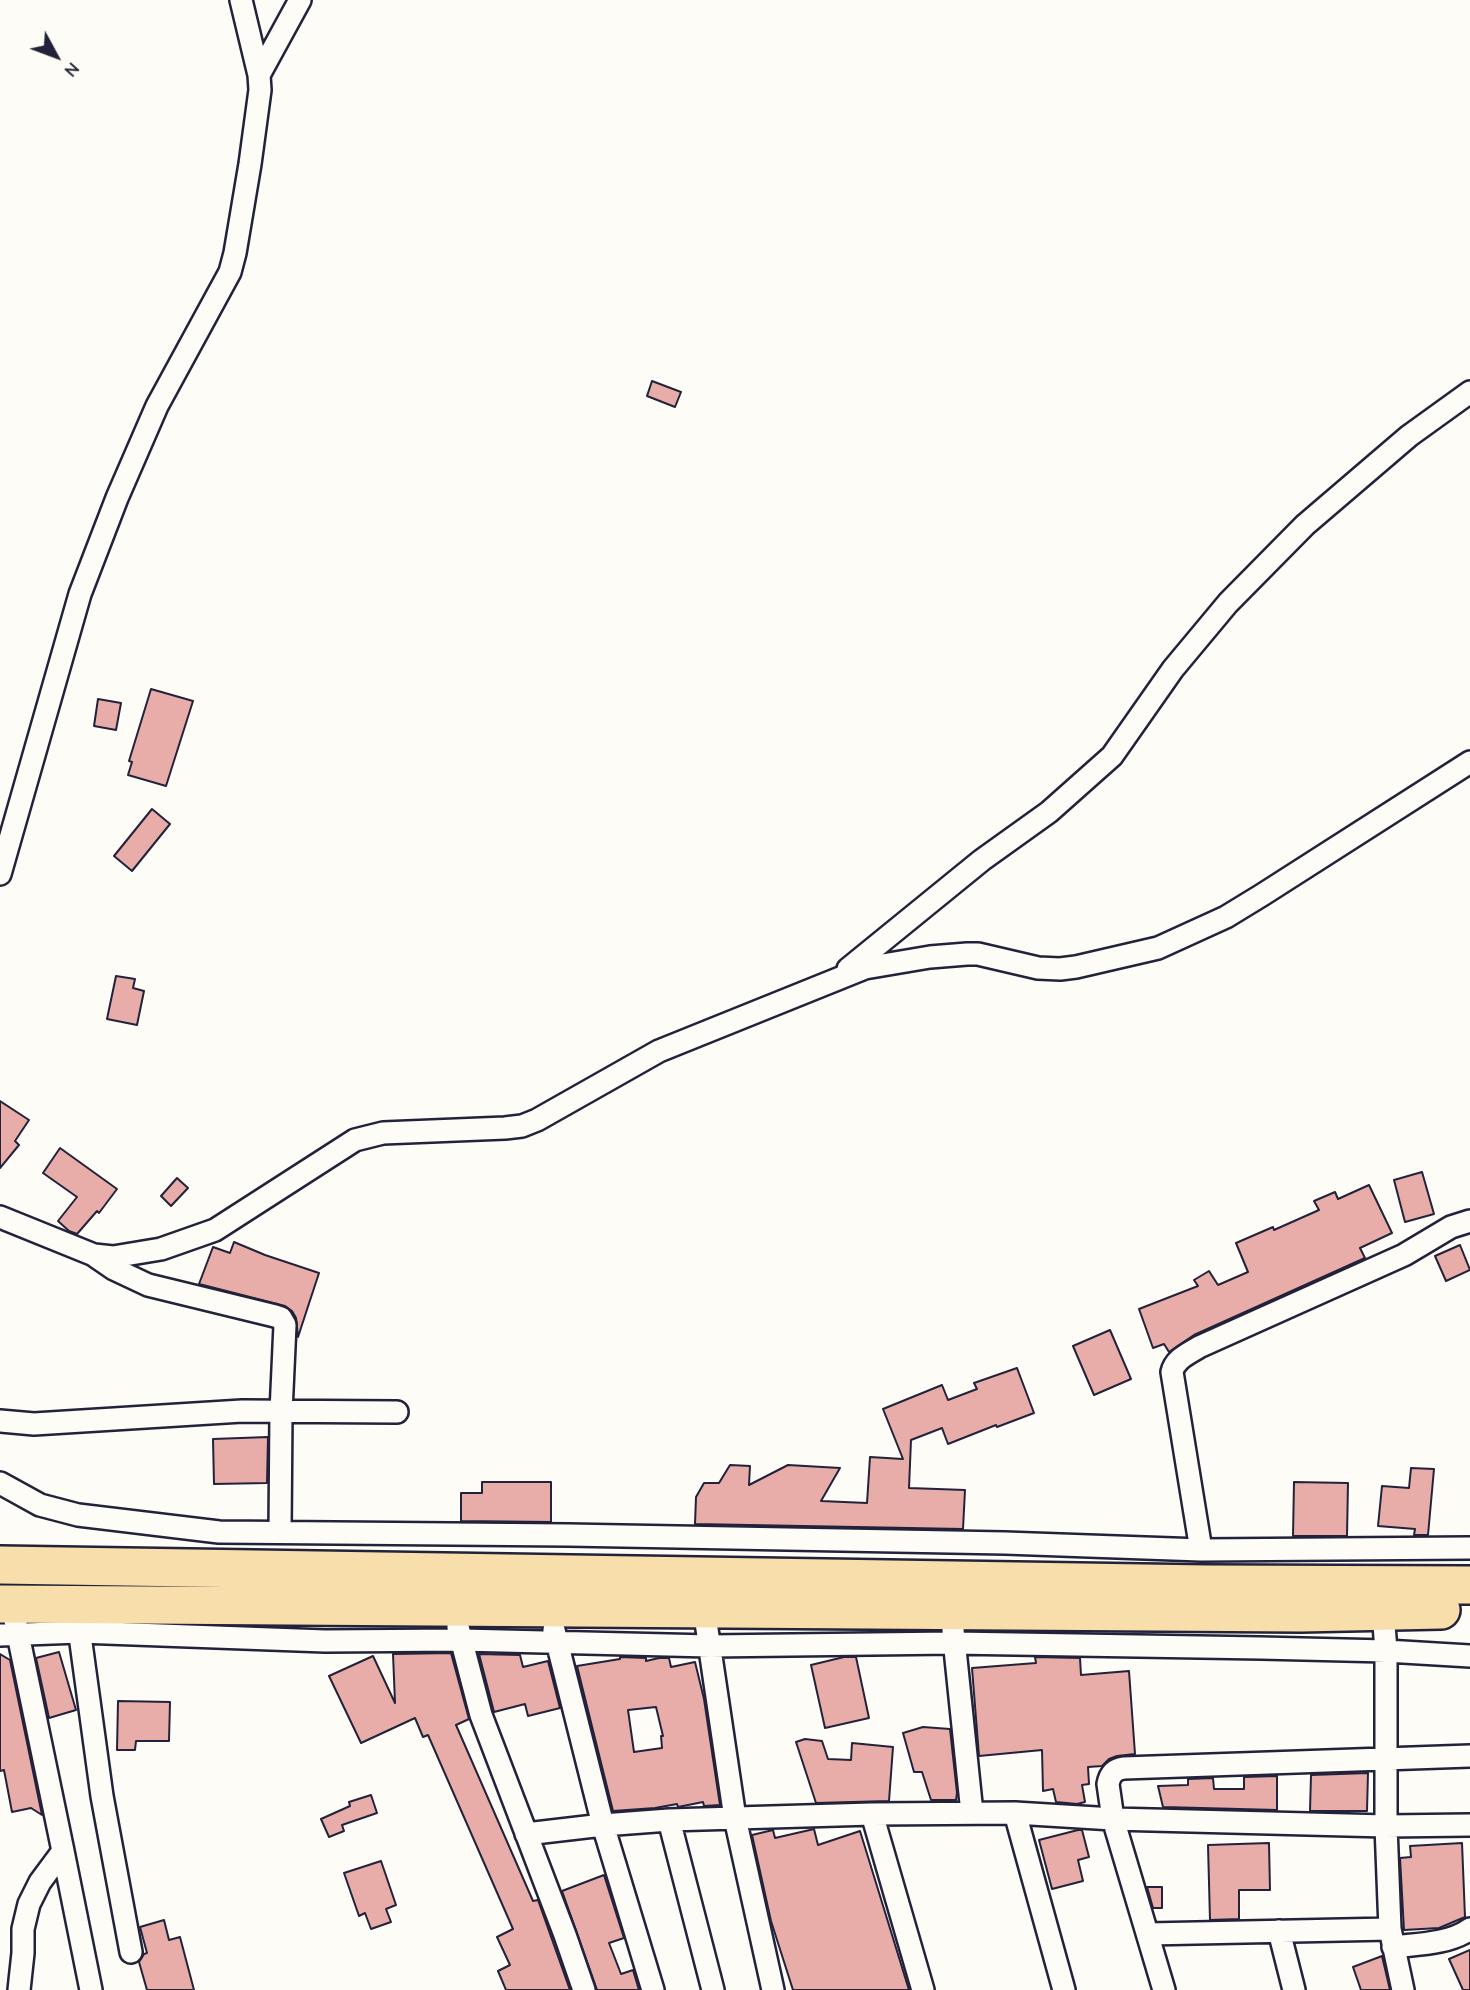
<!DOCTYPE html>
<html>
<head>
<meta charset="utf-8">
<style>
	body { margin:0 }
	#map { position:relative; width:1470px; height:1990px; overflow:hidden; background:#fdfcf7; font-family:"Comic Neue",sans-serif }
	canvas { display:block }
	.north { position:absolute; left:21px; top:21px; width:70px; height:70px; -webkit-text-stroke:5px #fdfcf7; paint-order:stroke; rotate:131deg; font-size:19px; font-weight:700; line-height:28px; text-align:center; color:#22223b }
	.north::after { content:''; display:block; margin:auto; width:24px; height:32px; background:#22223b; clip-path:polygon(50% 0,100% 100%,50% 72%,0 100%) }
</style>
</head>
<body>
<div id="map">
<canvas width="1470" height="1990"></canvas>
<div class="north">N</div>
</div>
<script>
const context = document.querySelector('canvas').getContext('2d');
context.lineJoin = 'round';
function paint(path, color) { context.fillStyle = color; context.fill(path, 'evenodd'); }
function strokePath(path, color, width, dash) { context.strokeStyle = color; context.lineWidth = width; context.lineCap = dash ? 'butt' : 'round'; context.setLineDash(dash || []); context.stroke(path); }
const building = new Path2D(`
	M652,381L681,392L675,407L647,396Z
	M151,689L193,701L166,786L128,775L132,762L129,761Z
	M98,699L121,703L116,730L94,726Z
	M152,809L170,824L132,871L114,856Z
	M116,976L135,979L133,988L144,991L137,1025L107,1019Z
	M0,1101L29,1120L15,1141L19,1145L0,1168Z
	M60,1148L117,1189L99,1213L97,1211L77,1234L69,1231L58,1221L77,1197L43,1173Z
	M1422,1172L1434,1214L1405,1222L1394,1180Z
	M177,1178L188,1188L171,1206L161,1196Z
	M1369,1185L1392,1233L1360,1248L1365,1258L1194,1335L1169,1352L1164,1344L1153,1348L1139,1309L1198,1286L1194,1280L1209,1271L1218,1285L1248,1272L1236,1243L1273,1227L1274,1230L1319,1210L1314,1201L1335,1192L1338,1199Z
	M234,1242L265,1255L319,1273L298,1337L296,1318L292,1311L285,1306L199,1284L213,1247L230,1253Z
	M1460,1245L1470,1270L1446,1281L1435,1256Z
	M1110,1330L1131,1379L1094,1395L1073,1346Z
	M1017,1368L1034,1413L997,1427L996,1425L948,1444L942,1428L911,1440L909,1488L965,1490L963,1529L695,1524L696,1497L704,1483H719L730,1465L750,1466L749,1485L788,1465L840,1468L821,1501L867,1503L870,1457L903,1459L883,1409L942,1385L948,1400L977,1389L974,1383Z
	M268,1437L267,1483L214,1484L213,1439Z
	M1411,1468L1434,1469L1428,1535H1414L1415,1529L1378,1526L1382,1486L1409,1488Z
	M482,1482H551V1522L461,1521V1493H482Z
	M1294,1482L1348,1483L1347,1536H1293Z
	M59,1652L76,1710L49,1718L36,1658Z
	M451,1653L469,1719L456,1725L533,1901L538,1900L570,1990H506L498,1971L510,1965L497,1937L513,1929L428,1735L423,1737L415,1718L361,1743L329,1676L373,1656L395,1703L393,1654Z
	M0,1654L10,1660L42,1815L31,1808L12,1812L4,1770L0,1771Z
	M479,1654L520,1655L523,1667L548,1661L560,1708L528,1716L525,1704L494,1712Z
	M620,1657L646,1658V1661L659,1658H669L671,1667L695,1662L704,1699L720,1805L704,1806L703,1802L678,1807L677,1804L655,1808L613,1811L577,1666L620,1659ZM656,1707L663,1736H661L662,1748L634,1752L628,1710Z
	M844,1657H856L869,1718L825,1728L811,1665Z
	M1035,1657L1080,1658L1081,1675L1129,1671L1135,1754L1117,1756L1109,1759L1102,1766L1088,1767L1089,1784L1082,1785L1085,1802L1077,1804L1056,1802L1053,1789L1043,1791L1042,1750L979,1756L972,1668L1036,1663Z
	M118,1701L170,1702L169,1741H136L135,1750H117Z
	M923,1727L950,1729L957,1793L956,1800H931L922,1772H914L903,1733Z
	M805,1739L822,1741L828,1759L851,1760L852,1743L893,1747L889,1801L816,1803L796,1742Z
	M1368,1773L1367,1811H1310L1311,1775Z
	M1277,1776V1810L1163,1807L1158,1786L1188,1785V1779L1213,1778L1214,1789H1244V1777Z
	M371,1795L377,1813L342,1825L344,1831L329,1837L321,1819L350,1806L349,1802Z
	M814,1829L818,1845L860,1831L909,1990H793L771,1921L752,1835L773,1830L775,1838Z
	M1078,1830H1082L1089,1857L1078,1860L1083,1881L1052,1889L1039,1840Z
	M1269,1843L1270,1890H1239V1919L1210,1920L1208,1845Z
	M1462,1843L1465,1917L1439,1928L1404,1930L1400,1858L1411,1857L1410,1846Z
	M381,1861L396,1905L386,1909L391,1922L371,1929L365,1913L359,1916L344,1873Z
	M604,1875L624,1938L609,1943L621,1974L633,1970L639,1990H597L562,1891Z
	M1147,1887H1162V1908H1153Z
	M164,1920L169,1940L180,1937L194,1990H147L139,1962L144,1954L147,1953L140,1927Z
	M1470,1950V1990H1463L1449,1959Z
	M1382,1956L1390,1990H1361L1353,1967Z`);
paint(building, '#e8ada9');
strokePath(building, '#22223b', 2);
const street = new Path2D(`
	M259,75L300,0
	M0,874L80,594L117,498L157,406L230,272L235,253L250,164L260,90L259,75L241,0
	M848,969L982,860L1049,812L1112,756L1173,669L1228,603L1305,525L1409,436L1470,392
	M0,1217L94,1255L113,1257L161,1249L215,1230L355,1140L383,1133L505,1128L522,1126L537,1120L659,1051L865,968L930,957L967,954H978L1038,968L1060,969L1076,967L1158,948L1226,917L1262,895L1470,762
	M95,1256L114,1269L148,1285L275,1316L281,1318L285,1325L281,1412L280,1532
	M0,1421L34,1424L242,1411L397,1412
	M0,1483L40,1505L78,1515L219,1532L568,1535L1005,1543L1201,1550L1470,1548
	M1201,1550L1172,1372C1175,1359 1188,1354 1199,1347L1404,1255L1451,1227L1470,1221
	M704,1609L735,1818L773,1990
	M1383,1611L1386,1651V1826L1390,1929L1403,1990
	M15,1620L63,1851L40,1882L29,1904L23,1929V1953L19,1990
	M78,1621L102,1796L131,1952
	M458,1627L481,1715L565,1935L584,1990
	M554,1630L603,1825L653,1990
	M953,1630L972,1813
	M0,1635L79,1632L325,1641L461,1640L710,1646L953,1643L1261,1648L1386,1651L1470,1656
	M1015,1813L1064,1990
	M872,1814L923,1990
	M669,1820L713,1990
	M526,1834L603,1825L669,1820L872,1814L1015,1813L1113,1819L1386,1826L1470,1825
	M63,1851L91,1990
	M1279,1931L1294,1990
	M1148,1934L1390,1929
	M1393,1947C1418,1944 1449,1944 1470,1929
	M1164,1990L1113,1819L1108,1784C1110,1774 1115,1769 1124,1768L1470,1756`);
const highway = new Path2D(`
	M0,1565L1207,1584L1470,1585
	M0,1604L1301,1613L1441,1610`);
strokePath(street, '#22223b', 26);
strokePath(highway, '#22223b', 42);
strokePath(street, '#fdfcf7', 21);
strokePath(highway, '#f8deab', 37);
</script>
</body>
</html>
